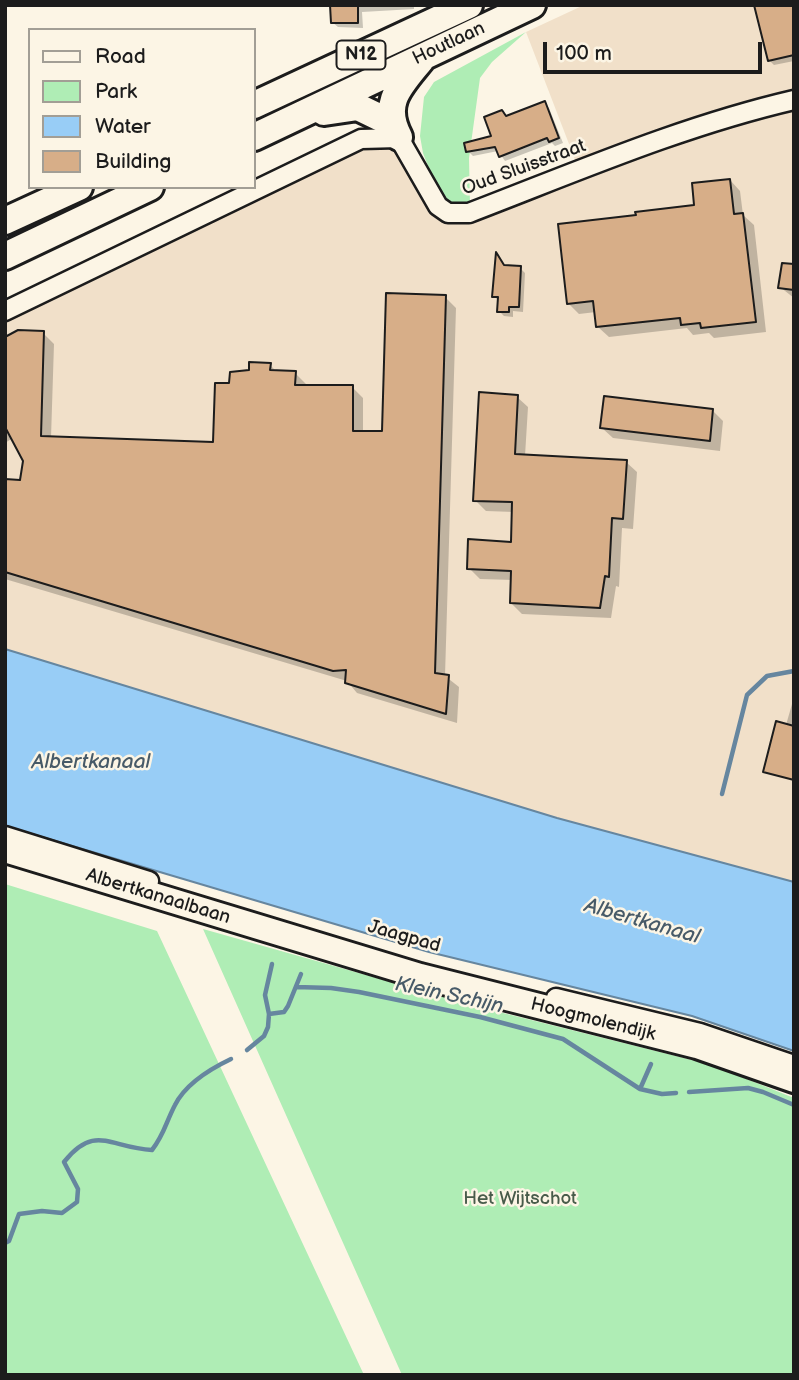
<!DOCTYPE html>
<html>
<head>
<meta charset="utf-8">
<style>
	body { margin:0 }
	#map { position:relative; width:799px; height:1380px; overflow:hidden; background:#fcf5e5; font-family:"Balsamiq Sans",sans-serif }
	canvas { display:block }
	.frame { position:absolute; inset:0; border:7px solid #1c1c1c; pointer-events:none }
	.legend { position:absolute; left:28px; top:28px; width:228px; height:161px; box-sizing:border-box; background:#fcf5e5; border:2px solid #a29e95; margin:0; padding:9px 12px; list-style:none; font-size:21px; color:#1c1c1c }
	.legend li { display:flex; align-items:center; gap:14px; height:35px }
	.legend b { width:35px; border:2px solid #a29e95 }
	.scale { position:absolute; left:543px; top:42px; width:219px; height:32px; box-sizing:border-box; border:4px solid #1c1c1c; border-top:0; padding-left:9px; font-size:21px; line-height:24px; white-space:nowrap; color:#1c1c1c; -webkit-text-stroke:5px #fcf5e5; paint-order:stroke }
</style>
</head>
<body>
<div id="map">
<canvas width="799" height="1380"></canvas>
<div class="frame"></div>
<ul class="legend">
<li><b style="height:9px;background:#fcf5e5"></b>Road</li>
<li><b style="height:19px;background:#afedb5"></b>Park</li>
<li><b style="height:19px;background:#98cdf6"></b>Water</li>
<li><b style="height:19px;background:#d7ae88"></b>Building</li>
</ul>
<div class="scale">100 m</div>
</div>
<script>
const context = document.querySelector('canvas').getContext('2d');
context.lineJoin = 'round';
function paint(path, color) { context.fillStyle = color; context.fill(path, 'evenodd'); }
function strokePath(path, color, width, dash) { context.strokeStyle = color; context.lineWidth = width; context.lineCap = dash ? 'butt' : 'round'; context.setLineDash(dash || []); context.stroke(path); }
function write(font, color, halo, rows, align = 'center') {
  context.font = font + ' "Balsamiq Sans",sans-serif'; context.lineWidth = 5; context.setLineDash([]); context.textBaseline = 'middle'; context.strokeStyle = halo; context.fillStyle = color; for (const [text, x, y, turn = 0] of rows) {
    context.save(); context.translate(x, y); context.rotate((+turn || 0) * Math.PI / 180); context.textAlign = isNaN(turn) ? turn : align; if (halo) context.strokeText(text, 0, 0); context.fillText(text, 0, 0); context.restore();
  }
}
paint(new Path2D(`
	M584,5H794V882L557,818L5,649V311L317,159L399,138L448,213L579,170L526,32Z`), '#f1e0c9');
paint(new Path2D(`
	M526,32L492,62L480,78L469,158L470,206L451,207L439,195L423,153L420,136L424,97L434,82Z
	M5,884L157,931L364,1375H5Z
	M203,929L483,1008L712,1065L794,1098V1375H402Z`), '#afedb5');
const water = new Path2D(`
	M5,649L557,818L794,882V1051L692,1016L429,952L5,826Z`);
paint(water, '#98cdf6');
strokePath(water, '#66869f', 2);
paint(new Path2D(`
	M332,5H414V9L362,12L363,28L338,27L332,22Z
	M794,5V61L774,65L769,60Z
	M545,103L549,108L563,143L555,146L552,143L505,161L498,151L473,156L468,151L493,137L507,118Z
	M730,180L740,191L743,215L754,225L766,332L714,338L709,333L693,335L687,328L609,337L598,327L596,312L579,314L568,303Z
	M794,266V298L780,287Z
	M505,267L520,268L525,273L523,312L513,311V317L504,316L499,311V301L494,296Z
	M445,297L456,308L445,676L459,687L457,723L357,693L347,681L5,579V481L21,482L25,460L13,438L5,443V339L43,333L54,344L51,438L215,444L231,385L270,365L277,372L295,373L306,384V387H352L363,398V433H384Z
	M517,397L528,407L525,456L626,462L637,472L633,529L622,528L619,587L616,586L611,618L522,614L511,603L513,580L480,579L469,568L512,543L514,512L486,511L475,500Z
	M713,411L723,421L720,451L613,438L602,428Z
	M794,703V780L765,772L786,725L792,704Z`), '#0003');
strokePath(new Path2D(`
	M722,794L747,695L767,676L794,671
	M296,987L331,988L359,992L480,1017L563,1039L640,1089L651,1064
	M269,1014L284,1012L288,1006L301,974
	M247,1050L264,1036L268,1027L269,1014L265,995L272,964
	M640,1089L662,1094L676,1093
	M689,1092L748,1088L763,1092L794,1105
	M5,1243L9,1241L19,1214L42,1211L62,1213L77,1202L78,1189L64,1162C95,1123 110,1148 152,1150C164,1135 166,1122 175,1105C186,1083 210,1069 231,1059`), '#66869f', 4.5);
const building = new Path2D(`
	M330,5H358V23H331Z
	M754,5H794V55L768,61Z
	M545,101L559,138L549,142L547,138L499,157L495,147L466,152L464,143L491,136L484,117L502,110L506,116Z
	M730,179L734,214L743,213L756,322L701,328L700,323L681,325L680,318L596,327L593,301L567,304L558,224L636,215L635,212L694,205L692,183Z
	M496,252L504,265L521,266L519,307H509V312H497L498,297H492Z
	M782,263L794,264V290L778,288Z
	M386,293L446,295L435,673L449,675L446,714L345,683L346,670L333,671L5,572V479L20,480L23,461L5,427V337L18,330L44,331L41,436L213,442L215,383H229L230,372L249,370V362L271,363L270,370L296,371L295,385H353V431H382Z
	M479,392L518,395L515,454L627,460L623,519L612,518L609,577L605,576L600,608L510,603L511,571L467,569L468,539L511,542L512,502L473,501Z
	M604,396L713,409L710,441L600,428Z
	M776,721L794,726V780L763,772Z`);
paint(building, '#d7ae88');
strokePath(building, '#1c1c1c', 2);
const street = new Path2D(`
	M5,311L361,139L399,138L438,206L448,213H469C576,172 682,126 794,100
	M5,836L149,881
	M556,998L700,1033L794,1065`);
const secondary = new Path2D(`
	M5,850L420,976L697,1046L794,1080`);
const primary = new Path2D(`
	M254,105L469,5
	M324,112L358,107L391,123
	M254,137L532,5
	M399,137C381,103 400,86 421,60
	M5,221L79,187
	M5,256L150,187`);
strokePath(street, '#1c1c1c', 23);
strokePath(secondary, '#1c1c1c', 30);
strokePath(primary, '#1c1c1c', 32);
strokePath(street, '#fcf5e5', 18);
strokePath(secondary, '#fcf5e5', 24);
strokePath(primary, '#fcf5e5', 26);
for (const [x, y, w] of [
	[361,55,49]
]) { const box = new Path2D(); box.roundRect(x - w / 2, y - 14.5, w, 29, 5); context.fillStyle = '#fcf5e5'; context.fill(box); strokePath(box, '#1c1c1c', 2); }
write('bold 18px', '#1c1c1c', null, [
	["N12",361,55]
]);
write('19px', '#1c1c1c', '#fcf5e5', [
	["Houtlaan",449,44,-25],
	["Oud Sluisstraat",524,168,-20],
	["Albertkanaalbaan",158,897,17],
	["Jaagpad",404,937,16],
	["Hoogmolendijk",593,1020,14]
]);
write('19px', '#485b4a', '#fcf5e5', [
	["Het Wijtschot",520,1199]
]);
write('italic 21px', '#475a68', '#fcf5e5', [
	["Albertkanaal",91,763],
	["Albertkanaal",642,922,16],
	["Klein Schijn",449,996,12]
]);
</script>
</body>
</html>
